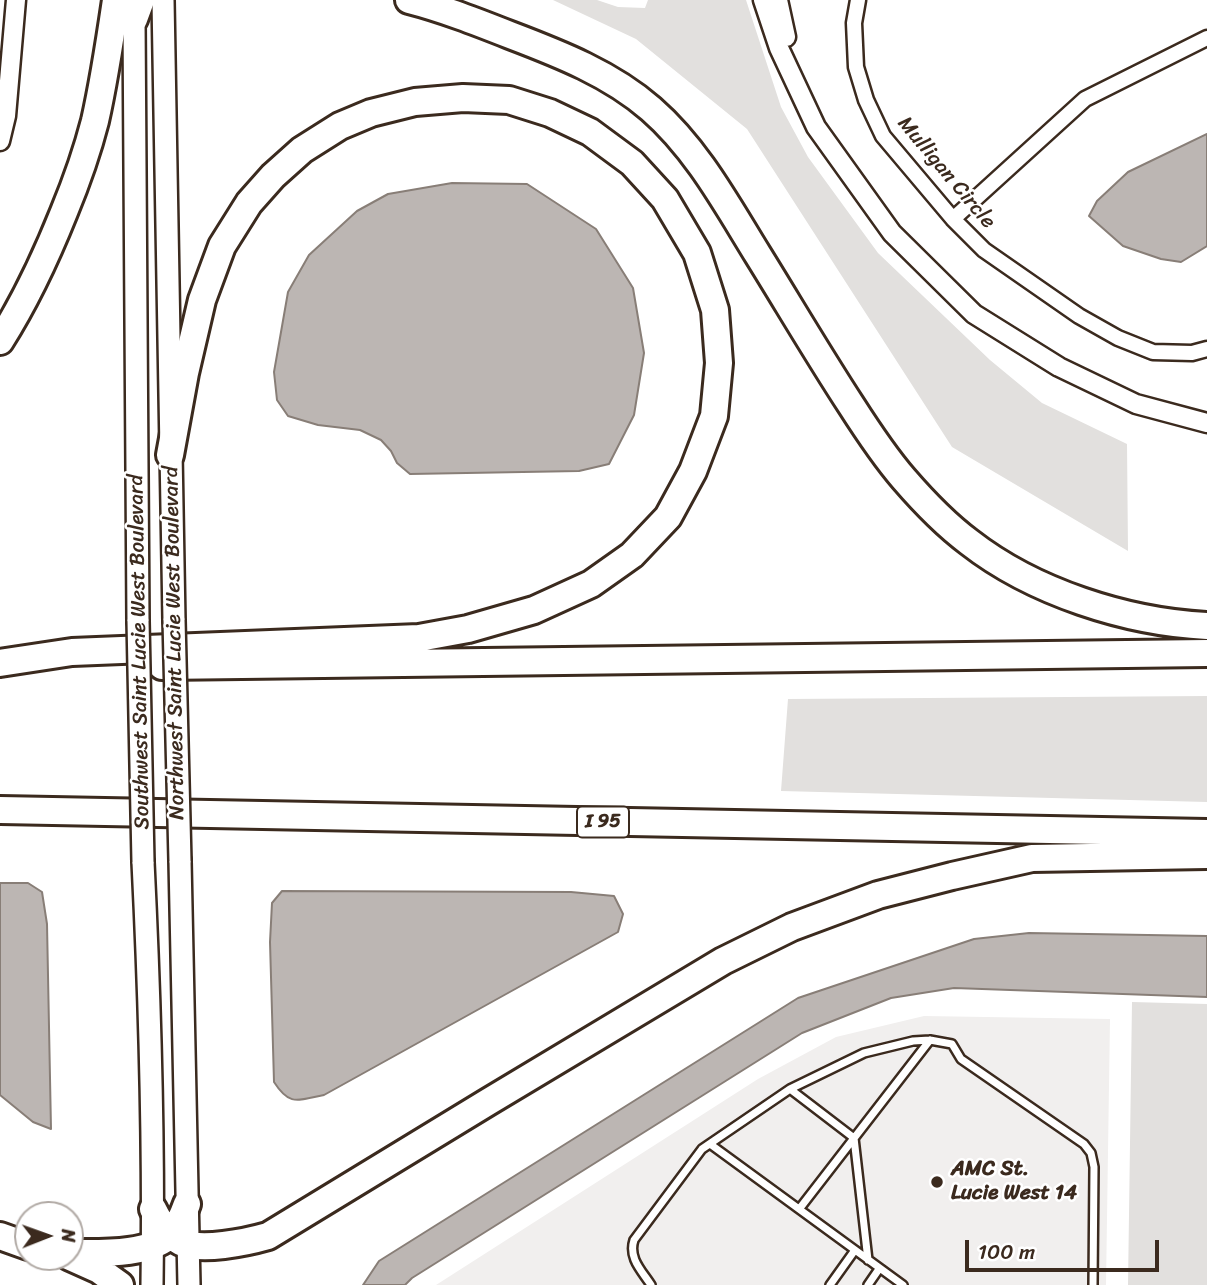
<!DOCTYPE html>
<html>
<head>
<meta charset="utf-8">
<style>
	body { margin:0 }
	#map { position:relative; width:1207px; height:1285px; overflow:hidden; background:#fff; font-family:Sriracha,sans-serif }
	canvas { display:block }
	.north { position:absolute; left:14px; top:1201px; width:70px; height:70px; box-sizing:border-box; background:#fff; border:2px solid #b1aaa5; border-radius:50%; rotate:89deg; font-size:19px; font-weight:700; line-height:28px; text-align:center; color:#3b2a1e }
	.north::after { content:''; display:block; margin:auto; width:24px; height:32px; background:#3b2a1e; clip-path:polygon(50% 0,100% 100%,50% 72%,0 100%) }
	.scale { position:absolute; left:965px; top:1240px; width:194px; height:32px; box-sizing:border-box; border:4px solid #3b2a1e; border-top:0; padding-left:9px; font-size:21px; line-height:24px; white-space:nowrap; color:#3b2a1e; -webkit-text-stroke:5px #fff; paint-order:stroke }
</style>
</head>
<body>
<div id="map">
<canvas width="1207" height="1285"></canvas>
<div class="north">N</div>
<div class="scale">100 m</div>
</div>
<script>
const context = document.querySelector('canvas').getContext('2d');
context.lineJoin = 'round';
function paint(path, color) { context.fillStyle = color; context.fill(path, 'evenodd'); }
function strokePath(path, color, width, dash) { context.strokeStyle = color; context.lineWidth = width; context.lineCap = dash ? 'butt' : 'round'; context.setLineDash(dash || []); context.stroke(path); }
function write(font, color, halo, rows, align = 'center') {
  context.font = font + ' Sriracha,sans-serif'; context.lineWidth = 5; context.setLineDash([]); context.textBaseline = 'middle'; context.strokeStyle = halo; context.fillStyle = color; for (const [text, x, y, turn = 0] of rows) {
    context.save(); context.translate(x, y); context.rotate((+turn || 0) * Math.PI / 180); context.textAlign = isNaN(turn) ? turn : align; if (halo) context.strokeText(text, 0, 0); context.fillText(text, 0, 0); context.restore();
  }
}
paint(new Path2D(`
	M924,1016L1110,1019L1106,1285H436L758,1079L836,1037Z`), '#f1efee');
paint(new Path2D(`
	M553,0H597L618,7L645,8L648,0H746L781,107L808,157L878,253L990,360L1042,403L1127,444L1128,551L952,447L747,129L636,39Z
	M1207,696V802L781,791L788,699Z
	M1132,1002L1207,1004V1285H1128Z`), '#e2e0de');
const water = new Path2D(`
	M1207,134V246L1181,262L1161,259L1123,246L1089,216L1097,201L1128,172Z
	M452,183L527,184L596,229L633,288L644,353L634,415L609,464L579,471L410,474L397,463L391,451L381,440L360,430L318,425L288,416L277,400L274,372L288,292L309,255L357,211L388,194Z
	M0,883H28L42,892L47,924L51,1129L33,1122L0,1095Z
	M282,891L571,892L614,896L623,914L618,932L324,1095C298,1100 290,1107 274,1082L270,942L272,903Z
	M1029,933L1207,936V997L954,988L891,998L802,1033L412,1278L405,1285H363L379,1261L798,998L974,939Z`);
paint(water, '#bcb6b3');
strokePath(water, '#887e77', 2);
const service = new Path2D(`
	M790,1089L854,1138L868,1260
	M710,1144L903,1285
	M800,1208L930,1040
	M651,1285C642,1271 628,1258 634,1240L702,1149L790,1089L864,1053L913,1041L930,1040L952,1044L961,1059L1084,1144L1091,1153L1094,1167L1093,1285
	M830,1285L855,1250
	M868,1285L879,1269`);
const minor = new Path2D(`
	M858,0L854,23L856,67L866,100L883,136L953,219L984,250L1079,316L1118,338L1153,352L1192,353L1207,349
	M953,219L1085,99L1207,38`);
const tertiary = new Path2D(`
	M763,0L779,48L816,127L892,233L974,314L1059,367L1136,404L1207,423
	M778,0L786,37
	M0,141L6,116L16,0`);
const secondary = new Path2D(`
	M163,0L174,620
	M134,19L138,621
	M180,861L189,1285
	M143,862C150,1003 154,1144 152,1285`);
const motorway = new Path2D(`
	M409,0C444,9 477,22 510,35C560,54 611,74 651,109C697,149 727,205 758,255C789,305 819,356 851,405C867,430 884,456 904,479C923,501 945,524 969,542C1033,592 1126,622 1207,626
	M134,19L141,0
	M0,341C26,300 46,257 64,212C76,183 87,152 95,121C104,81 110,41 116,0
	M0,663L72,652L419,638L468,629L534,610L591,584L632,555L668,517L693,471L714,416L719,363L715,310L697,253L665,199L632,163L590,132L550,113L509,100L463,98L415,102L371,113L340,126L302,150L273,176L249,203L222,246L202,300L185,373L170,455
	M162,666L1207,653
	M0,810L1207,833
	M153,1209C160,1223 167,1235 181,1242C200,1252 247,1242 268,1236L488,1102L723,961L792,927L878,895L952,876L1032,858L1207,855
	M0,1236L28,1246
	M70,1253C98,1253 151,1256 172,1233C179,1225 183,1215 187,1204
	M70,1257L99,1270L120,1285`);
strokePath(service, '#3b2a1e', 12);
strokePath(minor, '#3b2a1e', 19);
strokePath(tertiary, '#3b2a1e', 23);
strokePath(secondary, '#3b2a1e', 26);
strokePath(motorway, '#3b2a1e', 32);
strokePath(service, '#fff', 7);
strokePath(minor, '#fff', 14);
strokePath(tertiary, '#fff', 18);
strokePath(secondary, '#fff', 21);
strokePath(motorway, '#fff', 26);
const secondaryBridge = new Path2D(`
	M174,620L180,861
	M138,621L143,862`);
strokePath(secondaryBridge, '#3b2a1e', 26, []);
strokePath(secondaryBridge, '#fff', 21);
for (const [x, y, r, color] of [
	[937,1182,7,"#3b2a1e"]
]) { const dot = new Path2D(); dot.arc(x, y, r, 0, 2 * Math.PI); context.fillStyle = color; context.fill(dot); strokePath(dot, '#fff', 2.5); }
for (const [x, y, w] of [
	[603,822,52]
]) { const box = new Path2D(); box.roundRect(x - w / 2, y - 15.5, w, 31, 5); context.fillStyle = '#fff'; context.fill(box); strokePath(box, '#3b2a1e', 2); }
write('bold 19px', '#3b2a1e', null, [
	["I 95",603,822]
]);
write('21px', '#3b2a1e', '#fff', [
	["Mulligan Circle",946,173,50],
	["Northwest Saint Lucie West Boulevard",175,643,-91],
	["Southwest Saint Lucie West Boulevard",140,652,-91]
]);
write('bold 21px', '#3b2a1e', '#fff', [
	["AMC St.",951,1170],
	["Lucie West 14",951,1194]
], 'left');
</script>
</body>
</html>
